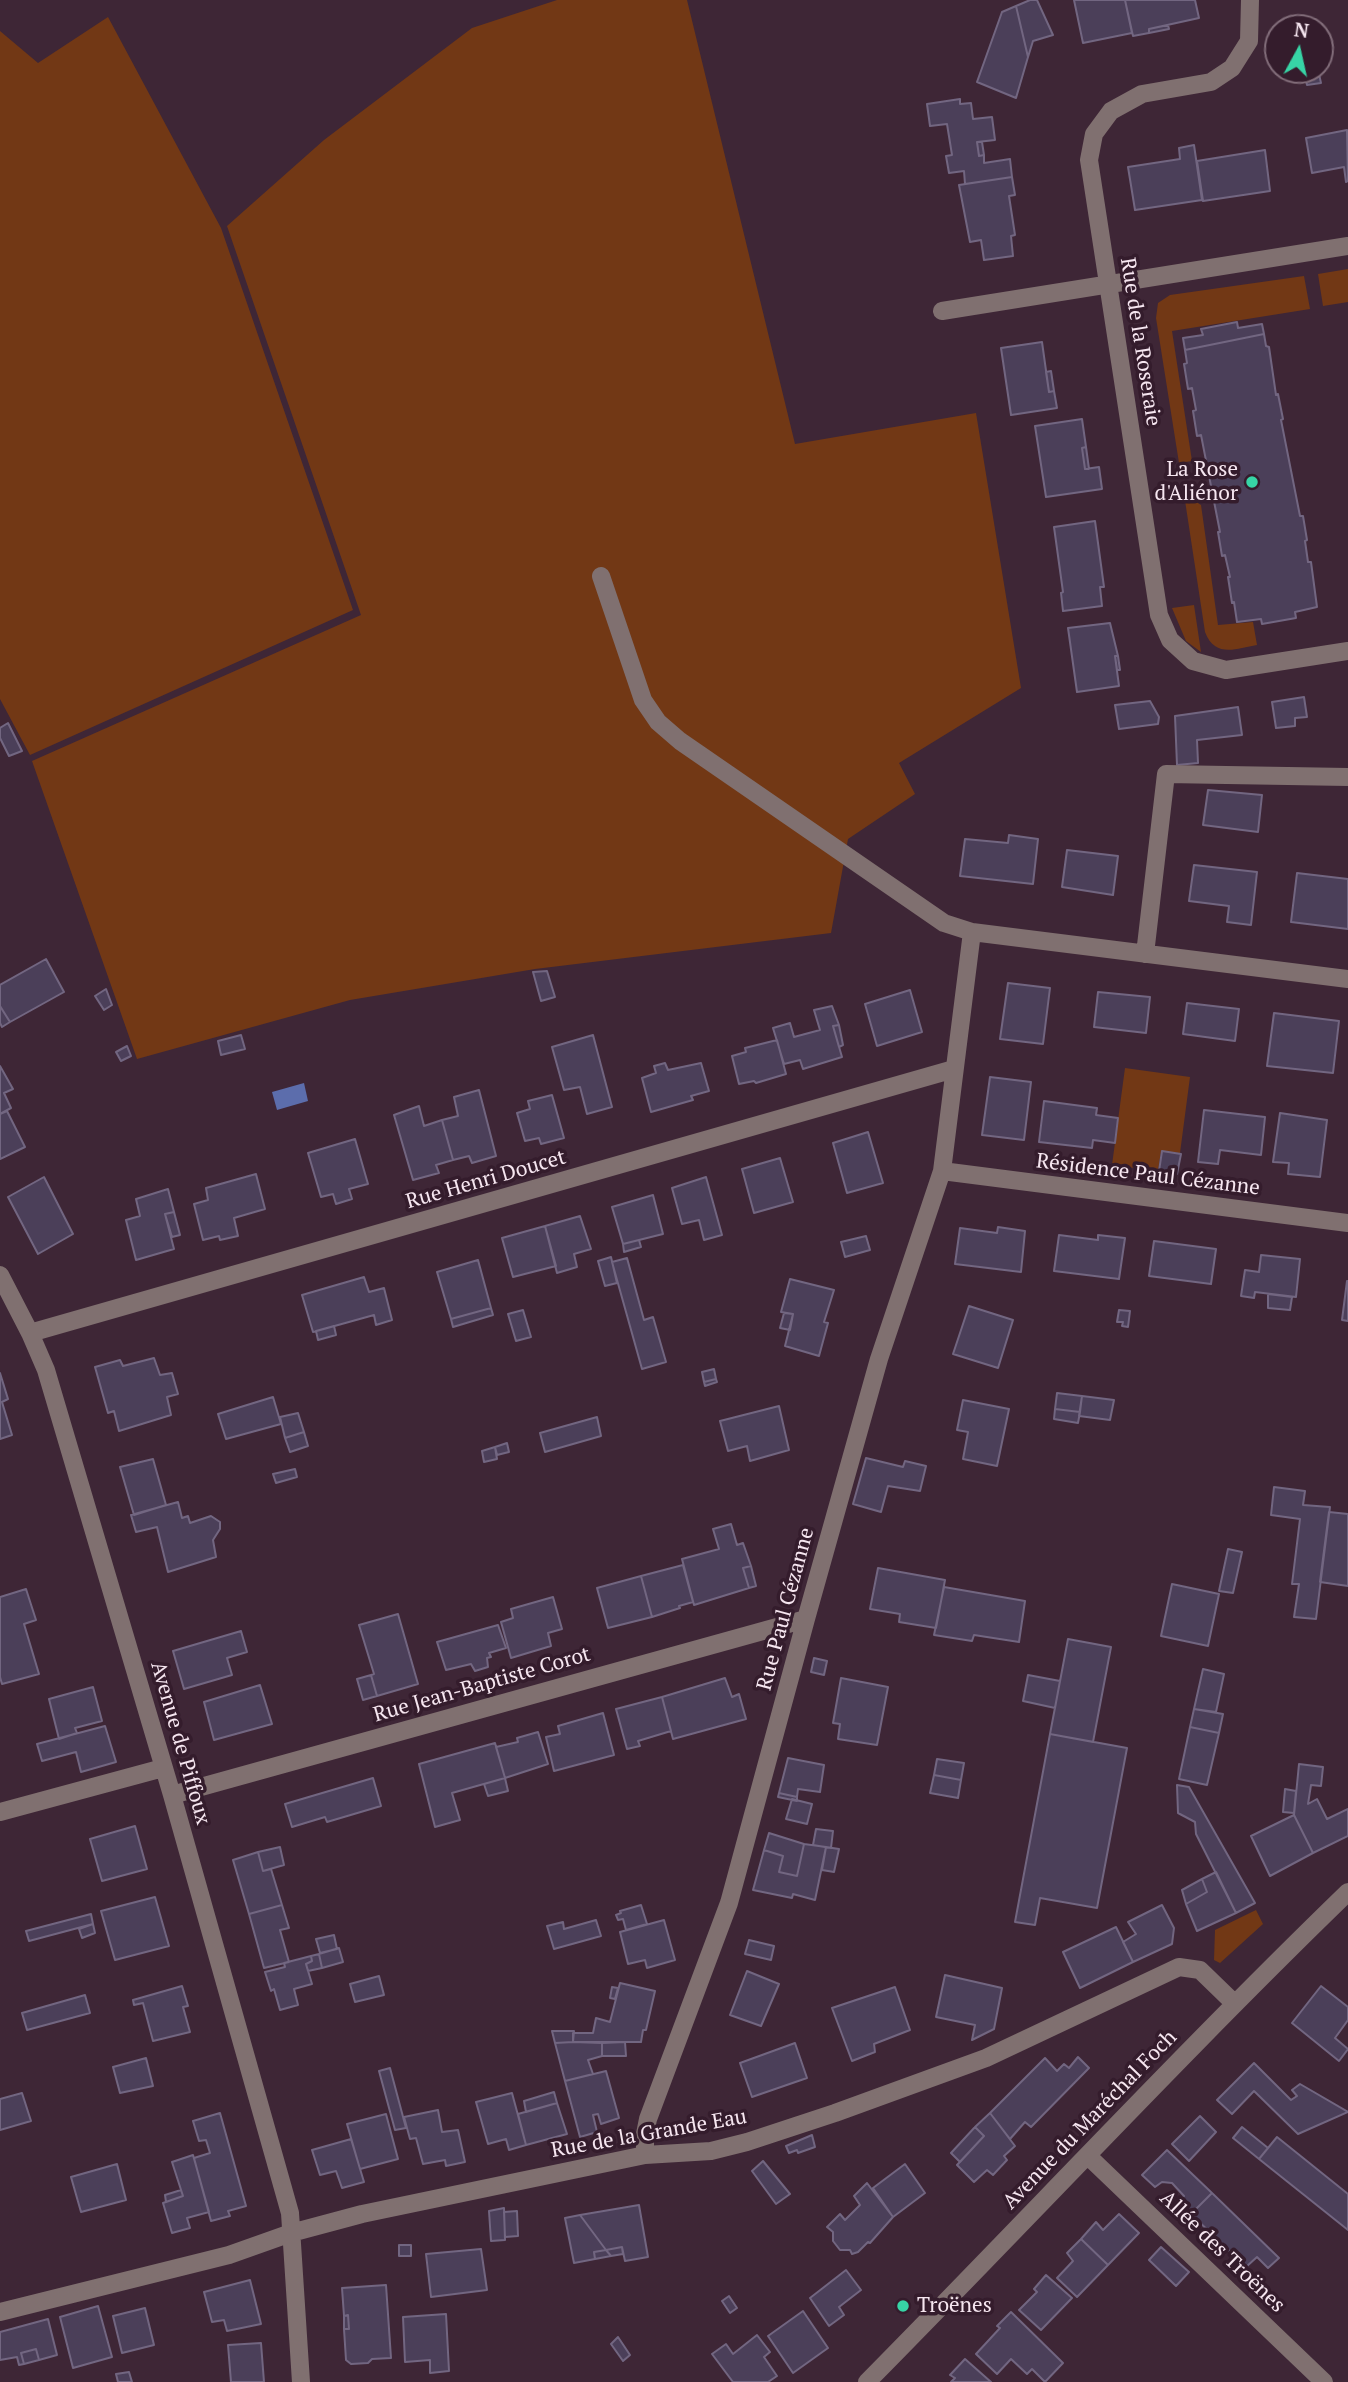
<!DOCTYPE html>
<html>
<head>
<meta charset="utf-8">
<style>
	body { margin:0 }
	#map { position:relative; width:1348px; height:2382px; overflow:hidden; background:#3e2636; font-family:"PT Serif",serif }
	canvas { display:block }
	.north { position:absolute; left:1264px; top:14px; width:70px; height:70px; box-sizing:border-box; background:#341c2c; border:2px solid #826d7a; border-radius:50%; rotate:8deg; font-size:19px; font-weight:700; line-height:28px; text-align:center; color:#f6e6f0 }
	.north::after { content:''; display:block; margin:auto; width:24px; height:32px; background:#37d4a6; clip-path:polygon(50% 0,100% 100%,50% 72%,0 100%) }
</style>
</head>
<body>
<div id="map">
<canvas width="1348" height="2382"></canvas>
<div class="north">N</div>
</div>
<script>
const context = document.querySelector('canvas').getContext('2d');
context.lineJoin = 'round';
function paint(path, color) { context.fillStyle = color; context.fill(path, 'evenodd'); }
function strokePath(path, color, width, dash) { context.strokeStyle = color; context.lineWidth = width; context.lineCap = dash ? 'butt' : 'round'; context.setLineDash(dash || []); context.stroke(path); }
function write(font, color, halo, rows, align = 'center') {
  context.font = font + ' "PT Serif",serif'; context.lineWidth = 7; context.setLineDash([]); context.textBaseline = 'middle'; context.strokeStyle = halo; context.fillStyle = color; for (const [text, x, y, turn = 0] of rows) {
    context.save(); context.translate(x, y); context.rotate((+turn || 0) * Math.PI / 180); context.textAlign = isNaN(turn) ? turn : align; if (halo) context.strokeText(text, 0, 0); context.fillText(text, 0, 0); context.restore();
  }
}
paint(new Path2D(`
	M557,0H687L795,444L976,413L1021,688L899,763L915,794L848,839L831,933L535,969L350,1000L137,1059L32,761L361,615L227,226L324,140L472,28Z
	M108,17L221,228L353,610L30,755L0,699V31L38,63Z
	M1348,269V302L1323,306L1318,274Z
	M1304,276L1310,309L1172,331L1192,461L1179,463L1156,318L1158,303L1170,295Z
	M1184,494L1201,505L1218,625L1253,622L1257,645C1235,649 1215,658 1205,632Z
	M1194,605L1201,652L1186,641L1172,608Z
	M1125,1068L1190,1077L1180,1153L1161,1151L1158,1171L1112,1165Z
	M1256,1910L1263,1924L1220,1963L1214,1960L1215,1930Z`), '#723815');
paint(new Path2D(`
	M304,1083L308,1101L277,1110L272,1092Z`), '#5c6dac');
const building = new Path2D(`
	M1030,0H1037L1053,35L1033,41L1028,57L1016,6Z
	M1074,0H1125L1132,33L1083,43Z
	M1125,0H1195L1199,18L1149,29V33L1133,36Z
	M1016,6L1028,57L1016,98L977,82L1002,12Z
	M1168,25L1169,29L1149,33V29Z
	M1318,70L1321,83L1307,85L1304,72Z
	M960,99V104L971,103L973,119L992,117L995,140L977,142L979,156L984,155V163L1010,159L1012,177L965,184L964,171L949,173L946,156L952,155L947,124L930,126L927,104Z
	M1347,130L1348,181L1346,182L1344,167L1312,173L1306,138Z
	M977,142H982L984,155L979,156Z
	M1194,145L1202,200L1135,210L1128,167L1180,159L1179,148Z
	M1265,150L1270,191L1203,201L1197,161Z
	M1012,177L1015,195L1009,196L1015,235L1011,236L1013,256L984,260L981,240L970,242L959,185Z
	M1237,322L1238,328L1262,324L1264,334L1185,350L1183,338L1203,335L1201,329Z
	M1264,334L1266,346L1269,347L1276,395L1278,394L1283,419L1281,420L1300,516H1303L1307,540L1305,541L1308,562H1311L1317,607L1295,612L1296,618L1262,624L1261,619L1237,622L1234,602L1232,603L1228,577H1230L1225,555L1222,556L1218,532H1220L1201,435L1197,436L1193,411L1196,410L1192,388L1188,389L1184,364L1187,363L1185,350Z
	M1042,342L1049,392L1054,391L1057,408L1011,415L1001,348Z
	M1051,371L1054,391L1049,392L1046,372Z
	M1082,419L1086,447L1082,448L1085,469L1099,467L1102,489L1046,497L1035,426Z
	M1086,447L1089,469H1085L1082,448Z
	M1095,521L1104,587H1100L1102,606L1063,611L1061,593L1063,592L1054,527Z
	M1110,623L1118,656H1115L1119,686L1077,692L1068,628Z
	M1115,656H1118L1120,670H1117Z
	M1304,697L1307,717L1295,718V726L1276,728L1272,702Z
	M1150,701L1159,717L1158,724L1119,729L1115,705Z
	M1238,707L1242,735L1197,740L1198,763L1177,765L1175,716Z
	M8,723L22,751L9,756L0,738V728Z
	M1208,790L1262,795L1258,832L1203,825Z
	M1009,835L1038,839L1033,884L960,876L965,839L1008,843Z
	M1067,850L1118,856L1113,895L1062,887Z
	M1194,865L1257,872L1251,925L1227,922L1229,906L1189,901Z
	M1297,873L1348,879V929L1291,922Z
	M46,959L64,992L10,1022L0,1006V985Z
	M547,971L555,997L541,1001L533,972Z
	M1008,983L1050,988L1043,1044L1000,1039Z
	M106,989L112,1005L104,1010L95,996Z
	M910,990L922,1032L877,1046L865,1004Z
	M1098,992L1150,997L1146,1033L1094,1027Z
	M1187,1003L1239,1009L1235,1041L1183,1034Z
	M0,1006L10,1022L2,1027L0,1023Z
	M832,1006L839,1025L833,1026L842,1057L803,1069L800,1060L784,1064L773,1028L790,1023L794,1037L820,1030L814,1010Z
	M1274,1013L1339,1021L1333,1073L1267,1066Z
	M839,1025L843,1045L839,1047L833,1026Z
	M241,1035L245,1049L221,1055L218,1041Z
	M593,1035L612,1107L587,1114L580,1087L564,1090L552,1047Z
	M777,1040L786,1074L756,1083L754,1081L739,1084L732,1056L746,1052L745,1048Z
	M127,1046L131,1056L121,1061L116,1052Z
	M665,1063L668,1070L701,1063L709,1091L691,1096L693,1100L651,1112L642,1078L656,1073L654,1066Z
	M0,1066L13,1089L4,1093L11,1108L0,1114Z
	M990,1077L1031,1082L1024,1140L982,1135Z
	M479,1090L496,1156L472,1163L469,1156L453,1160L442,1120L458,1116L454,1097Z
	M552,1095L564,1138L541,1144L539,1138L525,1141L517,1113L530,1109L528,1101Z
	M1044,1101L1097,1108L1096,1115L1118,1118L1115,1143L1093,1140L1092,1148L1039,1142Z
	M419,1106L424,1126L442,1120L453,1160L436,1165L439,1173L413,1180L394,1115Z
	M1204,1110L1265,1117L1261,1155L1220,1150L1218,1164L1198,1162Z
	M7,1111L25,1147L0,1159V1114Z
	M1280,1113L1327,1120L1320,1177L1288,1174L1289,1163L1273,1162Z
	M868,1132L883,1183L847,1193L833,1143Z
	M355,1139L368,1184L349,1189L352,1199L336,1204L333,1194L321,1197L308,1153Z
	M1162,1151L1181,1154L1177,1174L1159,1171Z
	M780,1158L793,1202L754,1213L742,1169Z
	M256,1174L265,1209L234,1218L238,1236L220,1240L219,1236L203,1240L194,1204L208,1200L206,1188Z
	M44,1177L73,1234L38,1254L8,1197Z
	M706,1177L722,1235L704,1240L699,1220L682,1224L672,1188Z
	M168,1189L174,1212L165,1214L174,1249L136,1260L126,1220L140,1216L136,1199Z
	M653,1195L663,1234L623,1244L612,1207Z
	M174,1212L180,1235L172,1237L165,1214Z
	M580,1216L591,1249L574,1254L577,1267L557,1273L545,1226Z
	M545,1226L556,1266L513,1277L502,1238Z
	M998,1227L1025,1231L1021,1272L955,1264L960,1228L997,1233Z
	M1059,1235L1098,1240V1235L1125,1238L1119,1279L1054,1271Z
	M866,1236L870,1250L845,1257L841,1242Z
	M639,1240L641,1247L624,1252L623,1244Z
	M1154,1241L1216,1249L1211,1284L1149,1276Z
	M1261,1255L1300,1259L1296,1297L1255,1292L1254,1298L1241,1296L1245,1270L1259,1272Z
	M611,1257L617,1283L605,1286L598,1261Z
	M627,1258L644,1320L653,1317L666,1362L642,1369L612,1262Z
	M478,1260L491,1308L451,1319L437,1272Z
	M364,1277L369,1292L384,1288L392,1320L376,1325L374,1315L313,1332L302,1295Z
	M790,1279L834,1290L824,1322L828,1323L819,1356L785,1346L793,1314L781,1312Z
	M1347,1281H1348V1321L1342,1320Z
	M1268,1294L1292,1297L1290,1310L1268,1308Z
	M969,1306L1013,1320L998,1368L953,1354Z
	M491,1308L493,1315L453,1327L451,1319Z
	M523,1310L531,1337L516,1341L508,1314Z
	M1119,1310L1130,1311L1128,1327L1122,1326L1123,1322H1117Z
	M784,1313L793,1314L790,1330L780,1328Z
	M334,1326L336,1335L318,1340L316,1331Z
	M154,1358L160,1375L172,1373L178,1394L167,1397L171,1415L119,1431L114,1411L108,1413L95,1367L120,1360L123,1366Z
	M714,1369L716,1379L704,1382L702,1372Z
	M0,1373L8,1399L2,1402L12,1435L0,1439Z
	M716,1379L717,1382L705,1386L704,1382Z
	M1057,1393L1082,1396L1080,1412L1055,1409Z
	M1082,1396L1114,1400L1110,1420L1079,1416Z
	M273,1397L281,1424L226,1439L218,1414Z
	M963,1400L1009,1409L997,1466L963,1459L968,1432L957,1430Z
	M779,1406L789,1450L750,1461L747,1446L728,1451L720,1421Z
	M1055,1409L1080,1412L1078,1423L1054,1419Z
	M298,1413L304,1432L285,1438L280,1417Z
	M597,1417L601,1436L545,1452L540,1433Z
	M304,1432L308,1446L290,1452L285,1438Z
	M507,1443L509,1452L497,1455L495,1447Z
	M495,1447L497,1459L484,1462L482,1451Z
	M866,1458L903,1467L905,1461L926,1466L920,1491L888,1486L881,1512L853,1504Z
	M153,1459L166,1505L134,1515L120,1467Z
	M295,1469L297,1477L276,1483L273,1474Z
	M1274,1487L1305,1491L1303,1505L1330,1507L1316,1619L1294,1617L1299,1584H1292L1300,1519L1271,1515Z
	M178,1502L182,1518L188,1516L190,1523L211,1516L220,1522V1529L213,1540L216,1557L168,1572L157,1527L136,1532L131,1515Z
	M1329,1512L1348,1514V1586L1320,1582Z
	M731,1524L737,1545L743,1543L751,1566L743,1568L749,1588L694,1605L682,1559L719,1549L713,1529Z
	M1228,1549L1242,1552L1233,1593L1219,1591Z
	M683,1565L693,1602L679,1606L680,1608L652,1617L641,1576Z
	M751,1566L756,1586L749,1588L743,1568Z
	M878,1568L945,1580L936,1628L899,1622L900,1614L870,1609Z
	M641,1576L652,1617L608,1628L597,1588Z
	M1172,1584L1219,1594L1208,1646L1161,1636Z
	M944,1587L1025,1601L1019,1642L974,1635L972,1641L934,1635Z
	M26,1589L36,1620L24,1624L39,1674L2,1684L0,1677V1597Z
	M553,1597L562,1629L548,1633L551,1646L511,1658L501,1622L513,1618L511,1609Z
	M398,1614L418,1684L377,1696L371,1675L374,1674L359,1625Z
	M498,1625L506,1648L489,1653L491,1657L487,1658L488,1667L475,1671L471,1664L446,1670L437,1642Z
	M241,1631L247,1652L227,1658L232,1675L184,1689L173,1651Z
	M1068,1639L1111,1647L1093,1742L1050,1734Z
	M814,1658L827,1661L824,1675L811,1672Z
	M1203,1669L1224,1674L1216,1712L1194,1709Z
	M371,1675L377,1696L363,1700L357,1679Z
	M1028,1675L1060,1681L1055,1708L1023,1701Z
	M725,1678L732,1697L739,1694L746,1719L673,1739L662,1697Z
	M841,1678L888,1687L877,1745L838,1739L840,1724L833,1723Z
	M260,1685L272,1724L214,1740L204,1702Z
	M93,1687L102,1721L75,1728L77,1733L59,1739L49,1699Z
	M662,1697L671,1731L638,1741L640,1746L627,1749L616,1709Z
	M1194,1709L1223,1714L1219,1733L1190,1727Z
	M603,1713L614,1755L554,1771L546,1737L560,1734L558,1726Z
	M105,1726L116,1762L81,1772L76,1752L42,1761L37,1744Z
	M1190,1727L1219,1733L1207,1785L1179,1779Z
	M538,1732L548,1764L505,1778L496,1747L518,1742L517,1738Z
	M1050,1734L1127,1748L1097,1908L1040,1898L1035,1925L1015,1922Z
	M495,1743L505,1778L452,1793L460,1820L435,1827L419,1764Z
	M788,1758L824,1765L820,1792L798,1789L797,1797L779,1793Z
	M937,1759L964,1763L961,1780L934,1775Z
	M1299,1764L1323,1767L1321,1786L1311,1785L1308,1804L1317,1799L1327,1819L1348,1809V1836L1313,1853L1294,1815Z
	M934,1775L961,1780L958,1798L930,1793Z
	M373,1778L381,1806L327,1822L325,1817L292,1827L285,1804Z
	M505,1778L508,1791L488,1796L484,1784Z
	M1177,1785L1189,1787L1255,1903L1236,1913L1196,1834L1195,1822L1178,1813Z
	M1285,1789L1296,1791L1294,1813L1283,1812Z
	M779,1793L797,1797V1801L778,1797Z
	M792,1799L812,1804L807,1824L786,1819Z
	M1294,1815L1313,1853L1270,1876L1251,1836Z
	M135,1826L147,1869L102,1881L90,1839Z
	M816,1829L833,1831L831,1848L813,1845Z
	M769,1833L804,1844L797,1876L779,1872L783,1856L764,1850Z
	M804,1844L826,1847L815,1900L793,1894L792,1898L753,1890L764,1850L783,1856L779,1872L797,1876Z
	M280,1847L284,1865L263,1871L258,1852Z
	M826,1847L839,1849L834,1872L822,1870Z
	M258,1852L263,1871L271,1869L282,1905L249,1914L233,1860Z
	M1216,1872L1236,1913L1197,1931L1186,1904L1207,1892L1202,1879Z
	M1202,1879L1207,1892L1186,1904L1182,1890Z
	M155,1897L169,1946L115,1960L101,1911Z
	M282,1905L289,1928L280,1930L289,1962L264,1968L249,1914Z
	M641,1905L647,1924L626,1930L623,1919L618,1920L616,1915L621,1913L620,1911Z
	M1162,1905L1174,1928L1172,1944L1133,1962L1123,1942L1136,1934L1128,1922Z
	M91,1914L93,1924L29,1941L26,1931Z
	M596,1920L601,1936L554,1949L547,1926L563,1922L564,1929Z
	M664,1920L675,1960L647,1968L645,1960L628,1964L620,1932Z
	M93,1924L95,1933L82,1938L79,1929Z
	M1116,1927L1133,1962L1080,1988L1063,1952Z
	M334,1935L337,1949L320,1953L316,1939Z
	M749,1940L774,1946L771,1960L745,1954Z
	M339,1948L343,1962L322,1968L319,1954Z
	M319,1954L322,1968L308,1971L306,1964L312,1961L311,1956Z
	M311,1956L312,1961L306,1964L312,1984L294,1989L298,2005L280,2010L274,1989L271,1991L265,1972L285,1967L284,1963Z
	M747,1971L779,1984L761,2026L730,2015Z
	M945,1975L1002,1988L994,2029L972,2040L975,2025L936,2017Z
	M379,1976L384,1995L355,2002L350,1984Z
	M620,1983L655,1991L646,2030H643L641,2042H573V2033H593L596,2018L610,2022Z
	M182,1986L188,2006L183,2007L190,2032L153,2041L143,2003L134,2005L133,2000Z
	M1321,1986L1348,2007V2020L1335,2038L1348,2049L1339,2061L1292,2023Z
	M612,1987L618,1988L615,1999L610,1998Z
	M895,1987L910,2030L874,2044L875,2052L852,2061L832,2008Z
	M85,1995L90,2013L27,2030L22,2013Z
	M552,2031H574L573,2042L555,2043Z
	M573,2042L602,2043V2056L588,2060L593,2074L565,2081L555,2043Z
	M625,2042L626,2056H602V2043Z
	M795,2043L807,2078L752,2097L740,2063Z
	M1078,2057L1089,2068L1031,2127L1025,2122L1010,2139L990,2113L1045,2058L1057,2071L1064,2064L1069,2068Z
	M146,2058L153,2086L120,2093L113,2067Z
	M1254,2063L1291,2100L1297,2096L1292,2090L1300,2084L1348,2112L1298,2134L1254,2091L1232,2114L1217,2100Z
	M390,2068L406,2128L395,2130L379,2071Z
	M606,2071L619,2118L601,2124L598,2114L593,2115L597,2132L580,2137L565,2081Z
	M554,2092L557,2103L526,2112L524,2101Z
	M22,2093L31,2121L0,2130V2099Z
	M512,2093L526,2145L509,2150L506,2139L488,2144L476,2102Z
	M557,2103L567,2134L526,2145L518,2114Z
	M438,2110L442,2132L458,2130L465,2162L446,2166L445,2160L423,2164L416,2138L410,2139L404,2117Z
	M220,2113L246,2206L228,2211L230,2216L211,2221L194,2158L210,2153L206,2140L199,2141L193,2121Z
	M990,2113L1015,2146L1004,2156L1007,2160L993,2175L987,2170L974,2182L957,2165L984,2136L975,2127Z
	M386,2114L398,2159L360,2169L347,2124Z
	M1200,2116L1216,2132L1189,2161L1172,2144Z
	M975,2127L984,2136L960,2162L951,2153Z
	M1242,2127L1268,2148L1259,2159L1233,2138Z
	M812,2135L815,2147L798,2153L797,2150L789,2153L786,2146Z
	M1277,2137L1348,2194V2230L1259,2159Z
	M351,2139L364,2182L342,2188L336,2171L320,2175L312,2150Z
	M1167,2150L1212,2193L1191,2214L1179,2202L1184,2196L1172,2183L1162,2182L1155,2187L1142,2175Z
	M193,2155L209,2212L187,2218L190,2228L172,2233L163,2203L183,2196L172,2162Z
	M763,2161L790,2194L776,2204L752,2171Z
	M117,2164L126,2200L81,2212L71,2177Z
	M905,2164L925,2193L893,2217L873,2188Z
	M867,2183L893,2217L870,2243L868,2242L858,2252L852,2254L850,2250H840L833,2241V2232L827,2227L840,2214L845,2220L860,2205L854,2196Z
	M181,2190L183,2196L166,2202L165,2195Z
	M1212,2193L1279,2258L1268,2268L1257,2257L1246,2267L1191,2214Z
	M639,2205L648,2257L625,2261L622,2247L606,2250L580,2215Z
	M504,2208L505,2240L491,2241L489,2211Z
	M517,2211L518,2236L505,2237L504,2212Z
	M1119,2214L1139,2233L1108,2265L1081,2239L1096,2222L1103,2230Z
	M580,2215L606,2250L594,2252L595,2259L574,2263L565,2218Z
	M1081,2239L1108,2265L1077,2297L1057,2278L1073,2261L1067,2253Z
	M399,2245H411V2256H399Z
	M622,2247L623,2254L611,2256L606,2250Z
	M1161,2247L1189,2272L1176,2286L1149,2260Z
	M481,2249L487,2290L431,2297L426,2254Z
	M606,2250L611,2256L595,2259L594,2252Z
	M846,2270L861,2290L839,2307L844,2315L829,2326L810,2298Z
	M1046,2275L1072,2298L1041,2330L1019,2310L1037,2292L1034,2289Z
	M250,2280L261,2324L227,2331L224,2320L212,2322L204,2292Z
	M386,2285L391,2358L372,2359L368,2363L351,2364L346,2360L344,2329H349L348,2315L344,2316L342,2288Z
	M729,2296L737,2308L730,2313L722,2301Z
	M98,2306L112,2357L73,2368L60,2317Z
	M145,2308L154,2345L122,2353L113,2316Z
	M803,2311L828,2348L793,2373L768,2336Z
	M1011,2312L1063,2363L1045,2382L1032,2369L1027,2374L1011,2359L997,2374L976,2354L1000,2328L997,2326Z
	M446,2314L449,2371L430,2373V2360L405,2362L403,2317Z
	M348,2315L349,2329H344V2316Z
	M48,2319L57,2355L39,2360L36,2349L21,2353L24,2364L19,2365L17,2357L0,2360V2332Z
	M757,2335L770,2352L764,2357L777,2376L768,2382H733L712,2354L726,2344L733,2354Z
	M618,2337L630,2355L623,2361L611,2344Z
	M261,2343L264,2382H231L228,2345Z
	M36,2349L39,2360L24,2364L21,2353Z
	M965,2359L991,2382H951L955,2378L950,2375Z
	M129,2372L132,2382H118L116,2374Z`);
paint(building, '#4b3f59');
strokePath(building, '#726681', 2);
strokePath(new Path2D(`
	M1250,0L1249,41L1232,68L1211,82L1142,94L1111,111L1094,134L1089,160L1159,615L1170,640L1193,661L1226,670L1348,651
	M942,311L1348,246
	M601,576L643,700L658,722L680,741L944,923L972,932
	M1145,954L1166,774L1348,777
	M942,1171L1348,1223
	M0,1275L30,1333L46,1370L172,1795L290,2213L301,2382
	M30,1333L954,1069
	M172,1795L806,1619
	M0,1812L163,1768
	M645,2155V2134L648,2119L729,1903L806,1619L879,1359L942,1171L972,932L1348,979
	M1088,2156L1324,2382
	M0,2312L229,2255L291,2233L362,2214L645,2155L711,2151L747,2142L835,2113L986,2058L1179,1967L1200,1970L1234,2003
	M867,2382C1028,2219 1184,2051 1348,1892`), '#807070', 18);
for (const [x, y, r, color] of [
	[1252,482,7,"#37d4a6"],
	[903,2306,7,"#37d4a6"]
]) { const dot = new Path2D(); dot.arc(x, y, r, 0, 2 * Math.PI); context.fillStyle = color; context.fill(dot); strokePath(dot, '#341c2c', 2.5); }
write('21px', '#f6e6f0', '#341c2c', [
	["Rue de la Roseraie",1140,342,81],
	["Résidence Paul Cézanne",1148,1175,7],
	["Rue Henri Doucet",486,1180,-16],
	["Rue Paul Cézanne",786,1609,-75],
	["Rue Jean-Baptiste Corot",482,1685,-16],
	["Avenue de Piffoux",180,1743,74],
	["Avenue du Maréchal Foch",1090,2120,-46],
	["Rue de la Grande Eau",649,2134,-10],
	["Allée des Troënes",1222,2252,44]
]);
write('21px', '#f6e6f0', '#341c2c', [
	["La Rose",1238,470],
	["d'Aliénor",1238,494],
	["Troënes",917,2306,"left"]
], 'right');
</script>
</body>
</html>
